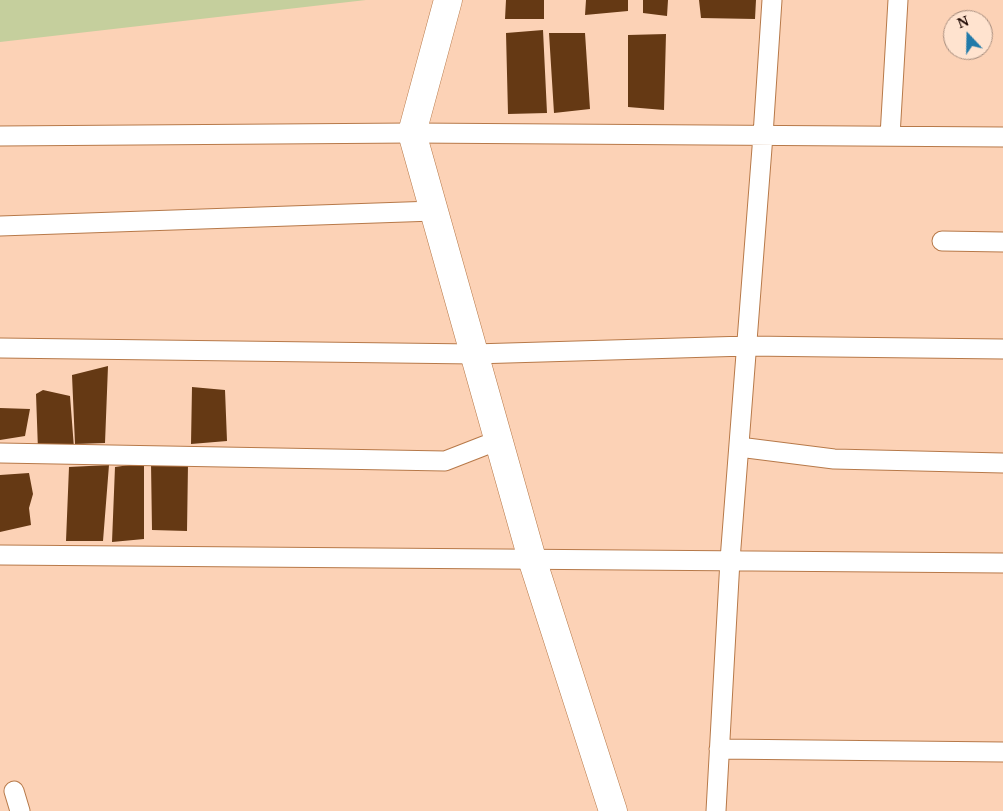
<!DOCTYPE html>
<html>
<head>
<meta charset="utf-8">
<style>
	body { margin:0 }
	#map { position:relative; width:1003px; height:811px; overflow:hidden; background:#fcd2b6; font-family:"Noto Serif",serif }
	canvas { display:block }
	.north { position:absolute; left:943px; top:10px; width:50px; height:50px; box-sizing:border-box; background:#ffe3cf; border:1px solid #a58b7c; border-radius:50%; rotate:339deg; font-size:14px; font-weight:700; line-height:20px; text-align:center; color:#1d0700 }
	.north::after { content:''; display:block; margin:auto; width:18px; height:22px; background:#217aa9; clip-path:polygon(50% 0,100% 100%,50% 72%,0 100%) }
</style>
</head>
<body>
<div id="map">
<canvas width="1003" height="811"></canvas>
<div class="north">N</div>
</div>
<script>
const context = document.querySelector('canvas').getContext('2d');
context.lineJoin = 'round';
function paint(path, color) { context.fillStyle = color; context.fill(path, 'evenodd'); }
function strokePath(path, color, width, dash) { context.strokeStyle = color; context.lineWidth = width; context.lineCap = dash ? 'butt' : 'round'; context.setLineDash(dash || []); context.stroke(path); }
paint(new Path2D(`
	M0,0H366L0,42Z`), '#c5cf9d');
paint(new Path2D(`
	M506,0H544V19H505Z
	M586,0H628V11L585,15Z
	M643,0H668L667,16L643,13Z
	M699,0H756L755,19L701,18Z
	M543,30L547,113L508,114L506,33Z
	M549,33H585L590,109L554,113Z
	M666,34L664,110L628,107V35Z
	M108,366L105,443L75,444L72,375Z
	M192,387L225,390L227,441L191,444Z
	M43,390L70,396L74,448L38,450L36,394Z
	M0,408L30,409L25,436L0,440Z
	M144,463V539L112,542L115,467Z
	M151,463L188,464L187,531L152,530Z
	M109,465L103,541H66L69,467Z
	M29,473L33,494L29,508L31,525L0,532V475Z`), '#653914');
const minor = new Path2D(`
	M0,136L412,133L1003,137
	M890,136L898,0
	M0,226L434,211
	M942,241L1003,242
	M0,348L474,354L747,346L1003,349
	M739,447L834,459L1003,463
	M0,453L445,461L499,440
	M0,555L1003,563
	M719,749L1003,752
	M14,791L20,811
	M716,811L730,560L763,135L772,0`);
const secondary = new Path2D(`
	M448,0L412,133L532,559L613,811`);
strokePath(minor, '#b77949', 21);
strokePath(secondary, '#b77949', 29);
strokePath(minor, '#fff', 19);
strokePath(secondary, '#fff', 28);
</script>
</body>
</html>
